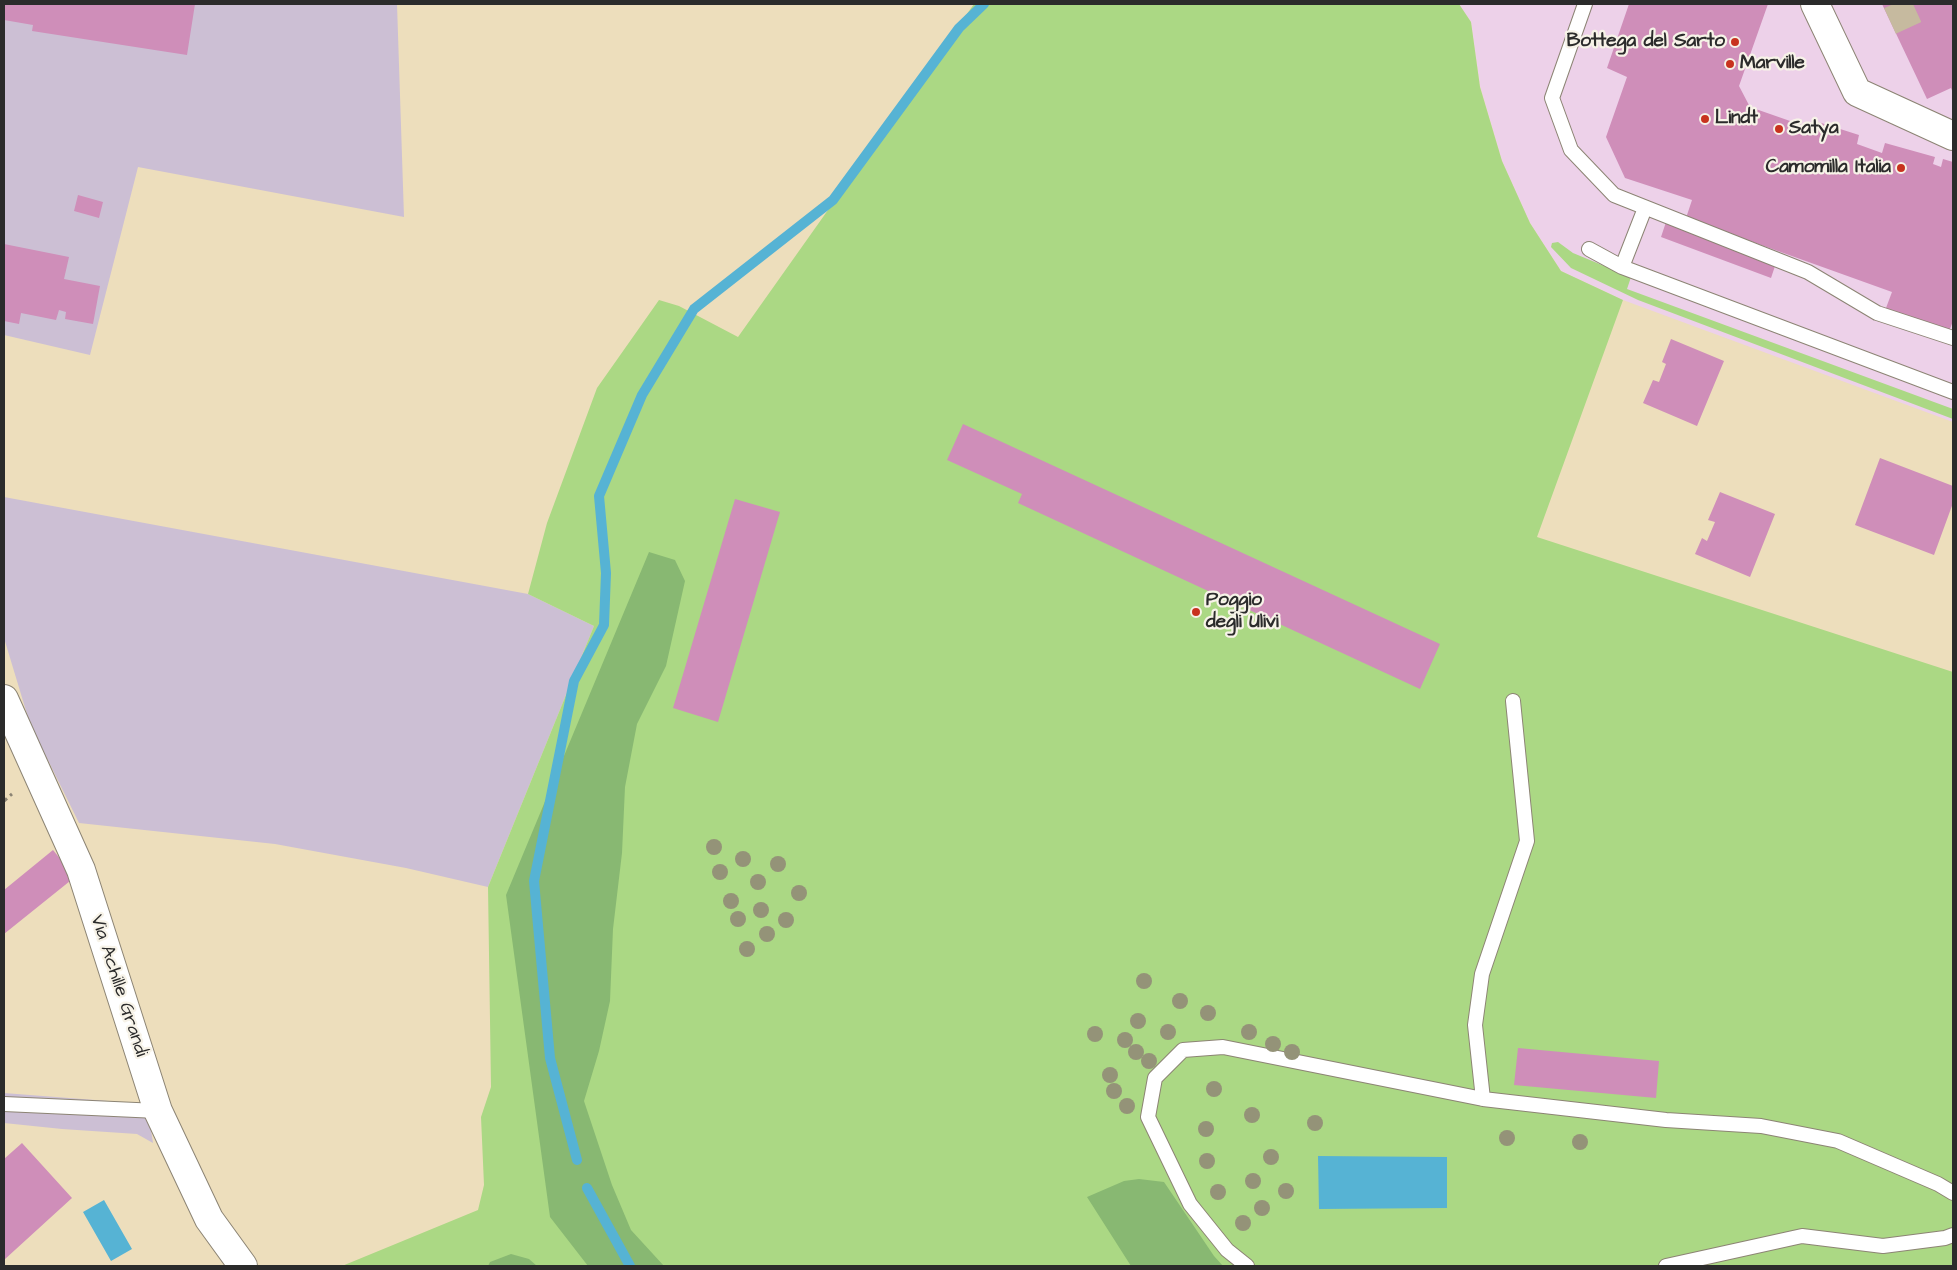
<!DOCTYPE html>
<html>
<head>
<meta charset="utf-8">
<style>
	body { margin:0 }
	#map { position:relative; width:1957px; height:1270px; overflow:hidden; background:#eddebc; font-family:"Architects Daughter",sans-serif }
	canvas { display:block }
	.frame { position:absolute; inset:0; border:5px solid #2b2b2b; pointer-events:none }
</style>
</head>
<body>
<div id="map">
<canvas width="1957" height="1270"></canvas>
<div class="frame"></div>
</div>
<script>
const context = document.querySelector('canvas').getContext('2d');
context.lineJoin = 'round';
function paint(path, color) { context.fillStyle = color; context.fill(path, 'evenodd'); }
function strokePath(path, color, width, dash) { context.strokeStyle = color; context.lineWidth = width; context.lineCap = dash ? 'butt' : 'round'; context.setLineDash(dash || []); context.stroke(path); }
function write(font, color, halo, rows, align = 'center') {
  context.font = font + ' "Architects Daughter",sans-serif'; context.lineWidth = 4.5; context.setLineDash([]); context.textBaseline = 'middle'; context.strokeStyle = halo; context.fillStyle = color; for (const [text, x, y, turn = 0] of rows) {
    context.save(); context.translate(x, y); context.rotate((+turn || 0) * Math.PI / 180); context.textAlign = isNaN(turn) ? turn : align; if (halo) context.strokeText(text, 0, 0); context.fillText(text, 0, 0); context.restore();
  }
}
paint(new Path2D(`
	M1459,4H1953V422L1623,300L1561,271L1530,223L1502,161L1480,86L1471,22Z`), '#edd1e9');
paint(new Path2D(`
	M4,4H397L404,217L138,167L90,355L4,335Z
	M4,497L528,594L594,626L488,887L406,868L275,844L79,823L30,724L4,638Z
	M4,1093L147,1104L153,1143L137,1134L62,1129L4,1123Z`), '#ccbfd4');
paint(new Path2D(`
	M974,4H1459L1471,22L1480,87L1502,161L1530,223L1561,271L1623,300L1537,537L1953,672V1266H342L478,1210L484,1185L481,1117L491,1087L488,887L594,626L528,594L547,523L597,388L659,300L679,306L738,337Z
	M1558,242L1573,253L1631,277L1627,289L1953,409V419L1638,300L1571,268L1551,247L1552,243Z`), '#abd884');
paint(new Path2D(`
	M649,552L675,560L685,581L666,666L637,724L625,787L622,853L613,929L610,1001L599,1051L584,1101L612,1185L631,1230L664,1266H588L550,1217L506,895Z
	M1139,1179L1164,1182L1214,1256L1223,1266H1131L1087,1197L1124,1181Z
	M511,1254L529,1259L537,1266H488L490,1262Z`), '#88b872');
paint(new Path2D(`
	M1318,1156L1447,1157V1208L1319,1209Z
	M104,1200L132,1249L111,1261L83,1212Z`), '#56b3d4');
strokePath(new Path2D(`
	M577,1160L550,1058L534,881L574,681L604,625L606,573L599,496L642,395L694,309L833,200L959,28L984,4
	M587,1188L630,1266`), '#56b3d4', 10);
paint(new Path2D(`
	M4,4H195L187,55L32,31L33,25L4,20Z
	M1629,4H1768L1739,86L1750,107L1813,129L1815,121L1859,135L1857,144L1882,153L1885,143L1935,157L1933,164L1941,167L1943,159L1953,162V321L1948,334L1886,308L1892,292L1686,218L1692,200L1625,178L1606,137L1627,77L1607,68Z
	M1882,4H1953V93L1951,88L1927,99Z
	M78,195L103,202L99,218L74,211Z
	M1666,222L1776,263L1771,278L1661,237Z
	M4,244L69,257L64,279L100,286L93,324L65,319L66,312L59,310L56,320L21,313L19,324L4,321Z
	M1671,339L1724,361L1697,426L1643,403L1653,380L1659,382L1666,364L1662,362Z
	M963,424L1440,644L1420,689L1018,503L1022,494L947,460Z
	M1880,458L1953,486V503L1934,555L1855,525Z
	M1720,492L1775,514L1750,577L1695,554L1702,538L1707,541L1715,522L1708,520Z
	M735,499L780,512L718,722L673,708Z
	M53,850L75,877L4,934V890Z
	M1518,1048L1659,1061L1656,1098L1514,1085Z
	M22,1143L72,1198L4,1260V1159Z`), '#cf8eb9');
strokePath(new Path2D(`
	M1890,21L1927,4`), '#c6ba9f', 28, [28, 14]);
const lane = new Path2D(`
	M1585,4L1552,98L1571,150L1614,195L1808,272L1877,313L1953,338
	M1589,249L1622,267L1953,392
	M1622,267L1645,208
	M1483,1099L1475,1025L1482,974L1527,841L1513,701
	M4,1104L158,1111
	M1247,1266L1227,1250L1190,1204L1148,1117L1155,1078L1183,1050L1223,1047L1483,1099L1666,1120L1761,1126L1838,1141L1938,1184L1953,1193
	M1666,1266L1802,1236L1883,1246L1945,1238L1953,1235`);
const street = new Path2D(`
	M1815,4L1857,92L1953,136
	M4,699L81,870L158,1111L209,1219L243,1266`);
strokePath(lane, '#8c8474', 16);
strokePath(street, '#8c8474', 30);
strokePath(new Path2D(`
	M4,801L12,794`), '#8c8474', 3, [4, 4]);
strokePath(lane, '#fff', 14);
strokePath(street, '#fff', 28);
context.fillStyle = '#949378';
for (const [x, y] of [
	[714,847],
	[743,859],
	[778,864],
	[720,872],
	[758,882],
	[799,893],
	[731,901],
	[761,910],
	[738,919],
	[786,920],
	[767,934],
	[747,949],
	[1144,981],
	[1180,1001],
	[1208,1013],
	[1138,1021],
	[1168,1032],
	[1249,1032],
	[1095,1034],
	[1125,1040],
	[1273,1044],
	[1136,1052],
	[1292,1052],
	[1149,1061],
	[1110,1075],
	[1214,1089],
	[1114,1091],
	[1127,1106],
	[1252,1115],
	[1315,1123],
	[1206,1129],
	[1507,1138],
	[1580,1142],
	[1271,1157],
	[1207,1161],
	[1253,1181],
	[1286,1191],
	[1218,1192],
	[1262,1208],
	[1243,1223]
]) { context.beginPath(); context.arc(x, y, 8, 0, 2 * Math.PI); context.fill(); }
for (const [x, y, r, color] of [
	[1735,42,5,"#c8321e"],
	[1730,64,5,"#c8321e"],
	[1705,119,5,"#c8321e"],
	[1779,129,5,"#c8321e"],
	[1901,168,5,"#c8321e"],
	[1196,612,5,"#c8321e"]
]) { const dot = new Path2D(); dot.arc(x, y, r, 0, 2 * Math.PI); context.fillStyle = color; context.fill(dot); strokePath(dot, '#f7f3e8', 2); }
write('bold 19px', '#2b2b2b', '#f7f3e8', [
	["Bottega del Sarto",1725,42,"right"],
	["Marville",1740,64],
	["Lindt",1715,119],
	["Satya",1789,129],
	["Camomilla Italia",1891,168,"right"],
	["Poggio",1206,601],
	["degli Ulivi",1206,623]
], 'left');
write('19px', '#2b2b2b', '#f7f3e8', [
	["Via Achille Grandi",118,986,72]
]);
</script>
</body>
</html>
